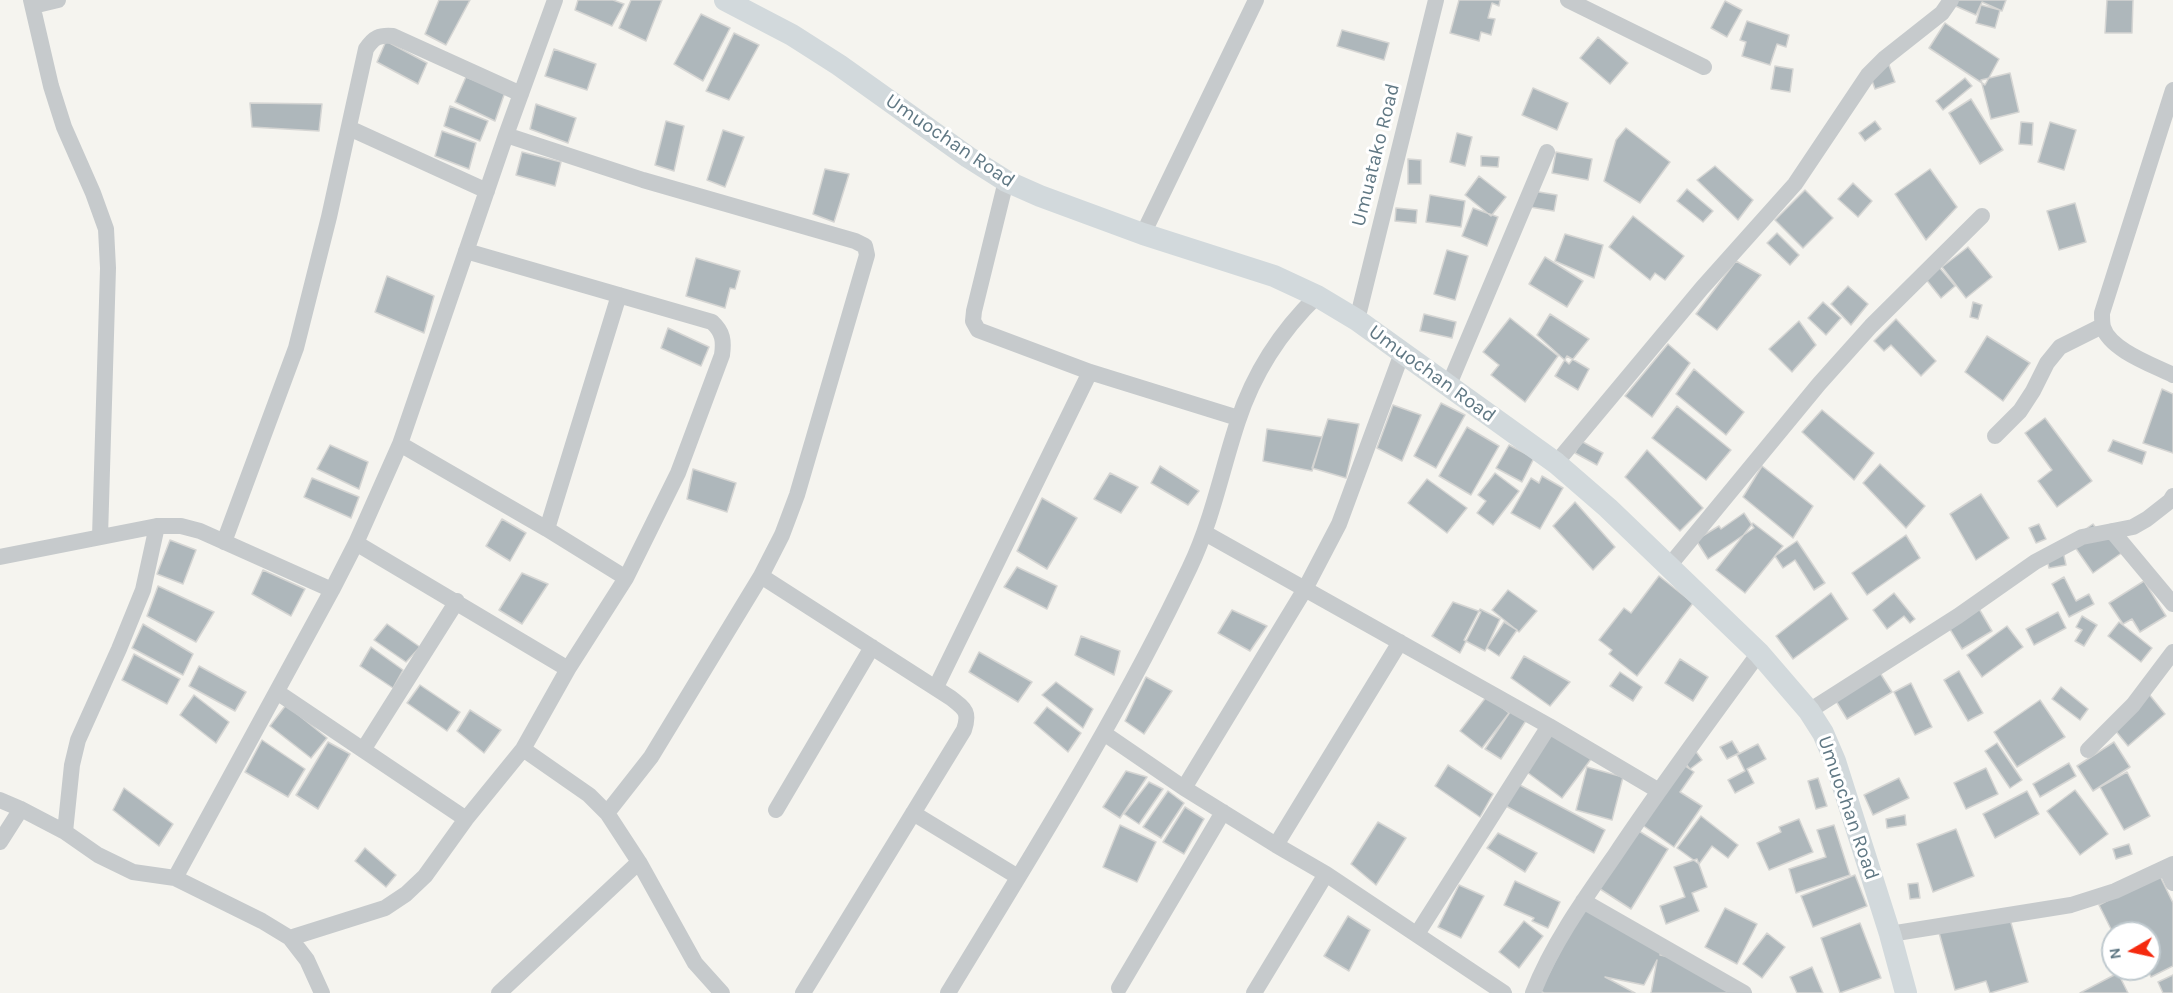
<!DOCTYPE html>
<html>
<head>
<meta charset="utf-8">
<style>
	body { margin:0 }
	#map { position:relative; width:2173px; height:993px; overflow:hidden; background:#f5f4ef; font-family:Karla,sans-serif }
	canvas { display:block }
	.north { position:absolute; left:2101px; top:921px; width:60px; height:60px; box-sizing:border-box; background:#fff; border:2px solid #bfc9ce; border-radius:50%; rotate:261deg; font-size:16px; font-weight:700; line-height:24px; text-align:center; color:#607884 }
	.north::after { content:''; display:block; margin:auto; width:21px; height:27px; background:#f52a0f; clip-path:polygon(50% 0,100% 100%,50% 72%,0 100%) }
</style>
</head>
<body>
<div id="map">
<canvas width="2173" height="993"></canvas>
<div class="north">N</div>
</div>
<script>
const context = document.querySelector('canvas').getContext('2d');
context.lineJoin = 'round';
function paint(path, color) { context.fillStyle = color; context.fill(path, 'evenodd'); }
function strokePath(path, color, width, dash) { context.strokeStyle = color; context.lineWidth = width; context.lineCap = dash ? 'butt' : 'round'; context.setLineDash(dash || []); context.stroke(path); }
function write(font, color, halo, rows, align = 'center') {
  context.font = font + ' Karla,sans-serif'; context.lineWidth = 6; context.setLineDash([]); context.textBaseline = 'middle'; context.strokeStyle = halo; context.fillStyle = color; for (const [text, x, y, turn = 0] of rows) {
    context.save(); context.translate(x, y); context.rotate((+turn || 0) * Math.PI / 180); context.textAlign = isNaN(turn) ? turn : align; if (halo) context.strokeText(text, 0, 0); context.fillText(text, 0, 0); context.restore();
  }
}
const building = new Path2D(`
	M439,0H470L446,45L425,34Z
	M578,0H613L624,4L612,26L575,10Z
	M631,0H662L646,41L619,28Z
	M1459,0H1500L1499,6L1492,3L1488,18L1495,19L1491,35L1481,32L1479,41L1450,33Z
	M1953,0H2006L2002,11L1982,2L1976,15L1951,4Z
	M2107,0H2133L2132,33H2105Z
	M1725,1L1742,10L1727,37L1711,28Z
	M1981,5L2000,10L1995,28L1976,23Z
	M701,14L730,28L703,81L674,64Z
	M1747,21L1789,35L1786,47L1777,44L1770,65L1742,56L1746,42L1740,40Z
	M1945,23L1999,59L1985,85L1929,48Z
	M1342,30L1389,43L1384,60L1337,46Z
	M734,33L759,45L729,100L706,91Z
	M1598,37L1628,63L1610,84L1580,58Z
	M386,41L427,63L418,84L377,62Z
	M554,49L596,64L587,90L545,76Z
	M1889,65L1895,82L1875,89L1869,72Z
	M1775,66L1793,69L1790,92L1771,89Z
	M2010,73L2019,112L1991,119L1981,80Z
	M466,77L505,92L495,121L455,102Z
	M1965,78L1972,86L1943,110L1936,101Z
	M1533,88L1568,103L1557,130L1522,115Z
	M1971,99L2003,150L1980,164L1949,113Z
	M250,103L322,104L319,131L252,127Z
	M536,104L576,118L568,143L530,129Z
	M450,106L488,121L480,141L444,126Z
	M666,121L684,126L674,171L655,165Z
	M1875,121L1881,129L1865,141L1859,133Z
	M2021,122L2033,123L2032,145L2019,144Z
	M2050,122L2076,130L2064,170L2038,162Z
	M1626,128L1670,162L1640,203L1604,181L1616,140Z
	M723,130L744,137L725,187L707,180Z
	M442,131L476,143L469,169L435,156Z
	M1457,133L1472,137L1465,166L1450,162Z
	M522,152L561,162L555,186L516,175Z
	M1556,152L1592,159L1588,180L1552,173Z
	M1481,156L1499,157L1498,167L1481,166Z
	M1408,159L1421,160V184H1408Z
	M1715,166L1753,200L1738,220L1697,180Z
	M825,169L849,174L834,222L813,214Z
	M1930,169L1957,207L1926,240L1895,194Z
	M1479,176L1506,197L1491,216L1465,195Z
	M1853,183L1872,201L1858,217L1838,199Z
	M1687,189L1713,211L1703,222L1677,201Z
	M1805,190L1833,218L1803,248L1775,220Z
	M1533,191L1557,195L1554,211L1530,207Z
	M1430,195L1465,201L1461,227L1426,222Z
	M2075,203L2086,242L2059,250L2047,211Z
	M1396,208L1417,210L1416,223L1395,221Z
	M1473,208L1498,217L1487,246L1462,236Z
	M1633,216L1684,256L1665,280L1655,273L1650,280L1609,247Z
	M1777,233L1799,255L1790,265L1767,243Z
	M1565,234L1603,245L1594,278L1555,261Z
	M1968,247L1992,277L1966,298L1942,267Z
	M1447,250L1468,256L1455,300L1434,294Z
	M1545,257L1583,281L1567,307L1529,284Z
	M696,258L740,271L735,289L730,288L725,308L686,296Z
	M1736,261L1761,275L1717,330L1696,314Z
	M1939,267L1955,286L1941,298L1925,278Z
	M387,276L434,296L424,333L375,312Z
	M1848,286L1868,304L1851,325L1831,304Z
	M1823,302L1841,318L1826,335L1808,318Z
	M1973,302L1982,305L1978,319L1970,317Z
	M1424,314L1456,322L1452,338L1420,331Z
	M1550,314L1589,339L1569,364L1537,335Z
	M1510,318L1558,356L1525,402L1491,375L1499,365L1483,352Z
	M1896,319L1936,361L1921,376L1891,345L1884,351L1874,341Z
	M1799,321L1816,345L1792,372L1769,349Z
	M668,328L709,347L701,366L661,348Z
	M1987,336L2030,363L2003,401L1965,372Z
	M1668,344L1690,363L1652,417L1625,396Z
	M1567,356L1589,369L1578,390L1555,376Z
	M1694,369L1744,412L1726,435L1676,394Z
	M2162,389L2173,394V453L2143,443Z
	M1441,403L1465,415L1436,468L1414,456Z
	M1393,405L1421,415L1402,461L1377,448Z
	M1677,406L1731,450L1706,480L1652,438Z
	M1822,410L1874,453L1854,480L1802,432Z
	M2045,418L2092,481L2057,507L2038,481L2052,470L2025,433Z
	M1328,419L1359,424L1346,478L1312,468Z
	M1467,427L1499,446L1471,495L1439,476Z
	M1267,429L1322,437L1312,471L1263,461Z
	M2113,440L2146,452L2142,464L2108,451Z
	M1581,441L1603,453L1597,465L1575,453Z
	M330,445L368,462L359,489L317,469Z
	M1509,445L1534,458L1522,482L1496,468Z
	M1647,450L1703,508L1680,531L1625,477Z
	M1880,464L1925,506L1906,528L1863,483Z
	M1160,466L1199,491L1188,505L1151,483Z
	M1762,466L1813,506L1793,538L1743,497Z
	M693,469L736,483L727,512L687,499Z
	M1110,473L1138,487L1121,513L1094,499Z
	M1495,473L1519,491L1493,525L1477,513L1486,501L1478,495Z
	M1542,476L1563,488L1540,529L1511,513L1531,478L1539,483Z
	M312,478L359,497L351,518L304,497Z
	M1427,479L1467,508L1447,533L1408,503Z
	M1981,494L2009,538L1976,560L1950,514Z
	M1042,498L1077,518L1047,569L1017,551Z
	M1575,502L1615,547L1593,570L1553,526Z
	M1744,513L1754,528L1708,559L1696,540L1719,526L1721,529Z
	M502,519L526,533L510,561L486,546Z
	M1753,523L1783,546L1745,593L1716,570Z
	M2039,524L2046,539L2036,543L2029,528Z
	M2093,524L2102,537L2109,532L2123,552L2093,573L2070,540Z
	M1906,535L1920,558L1867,595L1852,573Z
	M170,540L196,550L183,584L157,574Z
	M1797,541L1825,583L1814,590L1795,560L1783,568L1775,556Z
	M2063,551L2066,565L2049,568L2046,554Z
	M1017,567L1057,586L1047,609L1004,587Z
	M263,570L305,589L291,616L252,594Z
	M522,573L548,584L522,624L499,610Z
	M1659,576L1693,603L1637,676L1609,654L1612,650L1599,640L1624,608L1631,613Z
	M2064,577L2076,601L2089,594L2094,604L2069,617L2052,584Z
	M2144,581L2166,616L2140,632L2132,619L2123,624L2109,603Z
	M158,586L214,612L196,642L147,616Z
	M1508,590L1537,611L1519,632L1492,610Z
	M1831,593L1848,619L1793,659L1776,636Z
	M1894,593L1915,619L1910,623L1904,616L1887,629L1873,610Z
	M1453,602L1481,612L1460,653L1432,636Z
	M1978,607L1992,631L1962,649L1948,626Z
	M1480,609L1500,619L1485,651L1464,640Z
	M1232,610L1267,626L1250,651L1218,633Z
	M2058,612L2066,628L2034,645L2026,629Z
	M2082,616L2097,625L2084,646L2075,641L2082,630L2076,627Z
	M1504,622L1517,630L1499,656L1487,648Z
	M2119,622L2152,648L2141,662L2108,636Z
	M143,624L193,654L183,675L132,648Z
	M387,624L420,647L406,662L374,640Z
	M2007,626L2023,647L1982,677L1967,655Z
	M1081,636L1120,651L1114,675L1075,655Z
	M371,647L403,670L393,688L360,666Z
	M979,652L1032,682L1018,702L969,672Z
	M134,654L180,679L167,704L122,680Z
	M1524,656L1570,682L1550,706L1511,678Z
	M1680,659L1708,677L1693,701L1665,683Z
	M199,666L246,692L235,711L189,686Z
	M1877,668L1892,692L1847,719L1833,696Z
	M1959,671L1983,713L1968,721L1944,680Z
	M1620,672L1642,687L1633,701L1610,686Z
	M1146,677L1172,691L1144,734L1125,721Z
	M1056,682L1093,709L1083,728L1042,695Z
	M1911,683L1932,727L1915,735L1894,692Z
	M420,685L460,712L447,731L407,703Z
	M2061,687L2088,709L2080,720L2052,699Z
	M2148,693L2165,714L2128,746L2110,724Z
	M194,695L229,722L216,743L180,715Z
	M1487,696L1509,713L1482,748L1460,731Z
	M2040,700L2065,737L2017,767L1994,732Z
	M286,705L327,738L311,758L270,726Z
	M1047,707L1081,733L1068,752L1034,723Z
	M1512,709L1527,719L1501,759L1485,749Z
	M470,710L501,730L484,753L457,731Z
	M1549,728L1591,759L1562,798L1520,767Z
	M262,740L305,769L288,797L245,772Z
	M1732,741L1739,753L1727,759L1720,747Z
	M328,742L350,754L318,809L296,795Z
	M2114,742L2130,767L2093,791L2077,766Z
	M1997,743L2022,780L2010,788L1985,751Z
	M1758,744L1766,759L1747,769L1754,783L1735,793L1728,780L1745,771L1737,755Z
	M1694,749L1702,760L1690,769L1681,758Z
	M1678,761L1694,772L1680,792L1702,806L1674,847L1638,822Z
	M2069,763L2076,776L2040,797L2033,784Z
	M1448,765L1493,794L1480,817L1435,786Z
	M1587,767L1623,777L1612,820L1576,810Z
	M1986,768L1998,794L1966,809L1954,783Z
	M1126,771L1147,777L1120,818L1103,807Z
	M2127,772L2150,816L2124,830L2100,787Z
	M1818,778L1827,806L1816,809L1808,781Z
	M1899,778L1909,798L1873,815L1864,795Z
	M1149,782L1163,789L1139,824L1124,814Z
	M1516,783L1605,830L1594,853L1504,805Z
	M124,788L173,824L159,846L113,810Z
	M2075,790L2108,834L2080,855L2047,811Z
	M1168,791L1184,803L1161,838L1143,827Z
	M2027,791L2039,814L1995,838L1983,814Z
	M1185,807L1204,819L1184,854L1163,842Z
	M1905,815L1906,825L1887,828L1886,819Z
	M1701,816L1738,845L1728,858L1712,846L1699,864L1677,848Z
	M1799,819L1813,852L1769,870L1757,843L1781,832L1779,827Z
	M1378,822L1406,838L1376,885L1351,864Z
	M1120,825L1156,842L1137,882L1103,867Z
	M1834,825L1850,875L1796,893L1789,869L1826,857L1817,830Z
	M1634,828L1668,849L1631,909L1597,887Z
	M1956,829L1974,876L1933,892L1917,844Z
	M1498,833L1537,853L1525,872L1487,848Z
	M2129,844L2132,854L2116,859L2113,849Z
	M365,848L396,875L386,887L355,861Z
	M1697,859L1707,887L1692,893L1699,911L1666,924L1660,906L1685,897L1674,867Z
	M2159,874L2173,903V966L2151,977L2147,969H2149V933H2113L2099,905Z
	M1855,875L1867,906L1813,927L1801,896Z
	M1515,881L1560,902L1548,928L1532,921L1534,918L1504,905Z
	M1918,883L1920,898L1910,899L1908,884Z
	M1459,885L1484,896L1461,938L1438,927Z
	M1582,908L1661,949L1660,955L1679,959L1744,993H1651L1657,960L1644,985L1605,977L1635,993H1544L1540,991Z
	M1725,908L1757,924L1737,964L1705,947Z
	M2007,909L2028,982L1990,993L1986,981L1955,990L1938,929Z
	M1348,916L1370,930L1349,971L1324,956Z
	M1524,921L1543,936L1519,968L1499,952Z
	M1860,923L1881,978L1840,993L1821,938Z
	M1767,933L1785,947L1762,978L1743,964Z
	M1812,967L1823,993H1797L1790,977Z
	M2130,969H2142L2144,975L2132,978Z
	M2118,973L2128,993H2080Z
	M2173,975V993H2163L2158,982Z`);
paint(building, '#aeb7bb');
strokePath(building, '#d5d5d3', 1.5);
strokePath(new Path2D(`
	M31,0L51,86L64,127L93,193L106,229L108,268L100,537
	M1568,0L1704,67
	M33,6L58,0
	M2173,90L2102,313C2102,317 2102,323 2103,327C2110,350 2153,365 2173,375
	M349,128L487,191
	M506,135L643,180L855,241L865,246L867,255L797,495L782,535L761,576L651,757L607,813
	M1006,181L974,311L973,321L978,330L1090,372L1238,418
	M1143,234L1256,0
	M466,251L712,322C723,332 724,341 722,355L678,473L626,578
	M1357,320L1436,0
	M1448,387L1547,152
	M1995,436L2020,411L2033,391L2047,363L2060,347L2102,326
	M1556,463L1702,288L1795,184L1868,75L1885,58L1942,13L1951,0
	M547,529L619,295
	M2112,531L2173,604
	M1205,533L1549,726L1659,791
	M224,542L296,348L329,217L366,49C374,37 379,35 393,36L521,94
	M356,543L568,669
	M0,557L157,526H181L200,531L332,590
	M1669,566L1819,384L1871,326L1982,216
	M761,576L951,698C965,709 970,712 964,730L803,993
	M936,687L1090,372
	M277,692L466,819
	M1809,711L1958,616L2035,562L2082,537L2133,527L2147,519L2170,501L2173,496
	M1105,734L1184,788L1276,845L1326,874L1504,993
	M523,749L589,795L607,813L639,862L695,963L722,993
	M363,750L457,601
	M2088,750L2133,705L2173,652
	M1184,788L1305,589L1339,524L1402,353
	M0,800L21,809L65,832L98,855L133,872L175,878L262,921L290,938L307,960L322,993
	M776,810L872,647
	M913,813L1018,877
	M65,832L72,765L78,740L119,649L143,590L157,526
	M0,842L21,809
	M1276,845L1400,642
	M2166,868L2173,883
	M175,878L332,590L356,543L400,444L506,135L555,0
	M1583,901L1744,993
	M1417,934L1549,726
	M1890,934L2071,905L2115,891L2173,864
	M290,938L385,908L406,894L425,876L466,819L523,749L568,669L626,578L547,529L400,444
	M1119,988L1223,812
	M499,993L639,862
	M948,993C1033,853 1120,715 1190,567C1212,521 1222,469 1238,421C1254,372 1280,332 1317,296
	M1254,993L1326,874
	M1533,993C1552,944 1585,898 1615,855C1661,786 1710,720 1759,653`), '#c6cacc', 16);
strokePath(new Path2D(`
	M725,0L792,35L839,65L968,157L1006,181L1040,196L1143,234L1274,276L1317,296L1357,320L1556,463L1608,508L1759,653L1809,711L1823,733L1835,761L1890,934L1906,993`), '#d2d9dc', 22);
write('20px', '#607884', '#fff', [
	["Umuochan Road",950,141,34],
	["Umuatako Road",1376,155,-76],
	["Umuochan Road",1432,374,36],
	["Umuochan Road",1848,808,71]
]);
</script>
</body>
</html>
